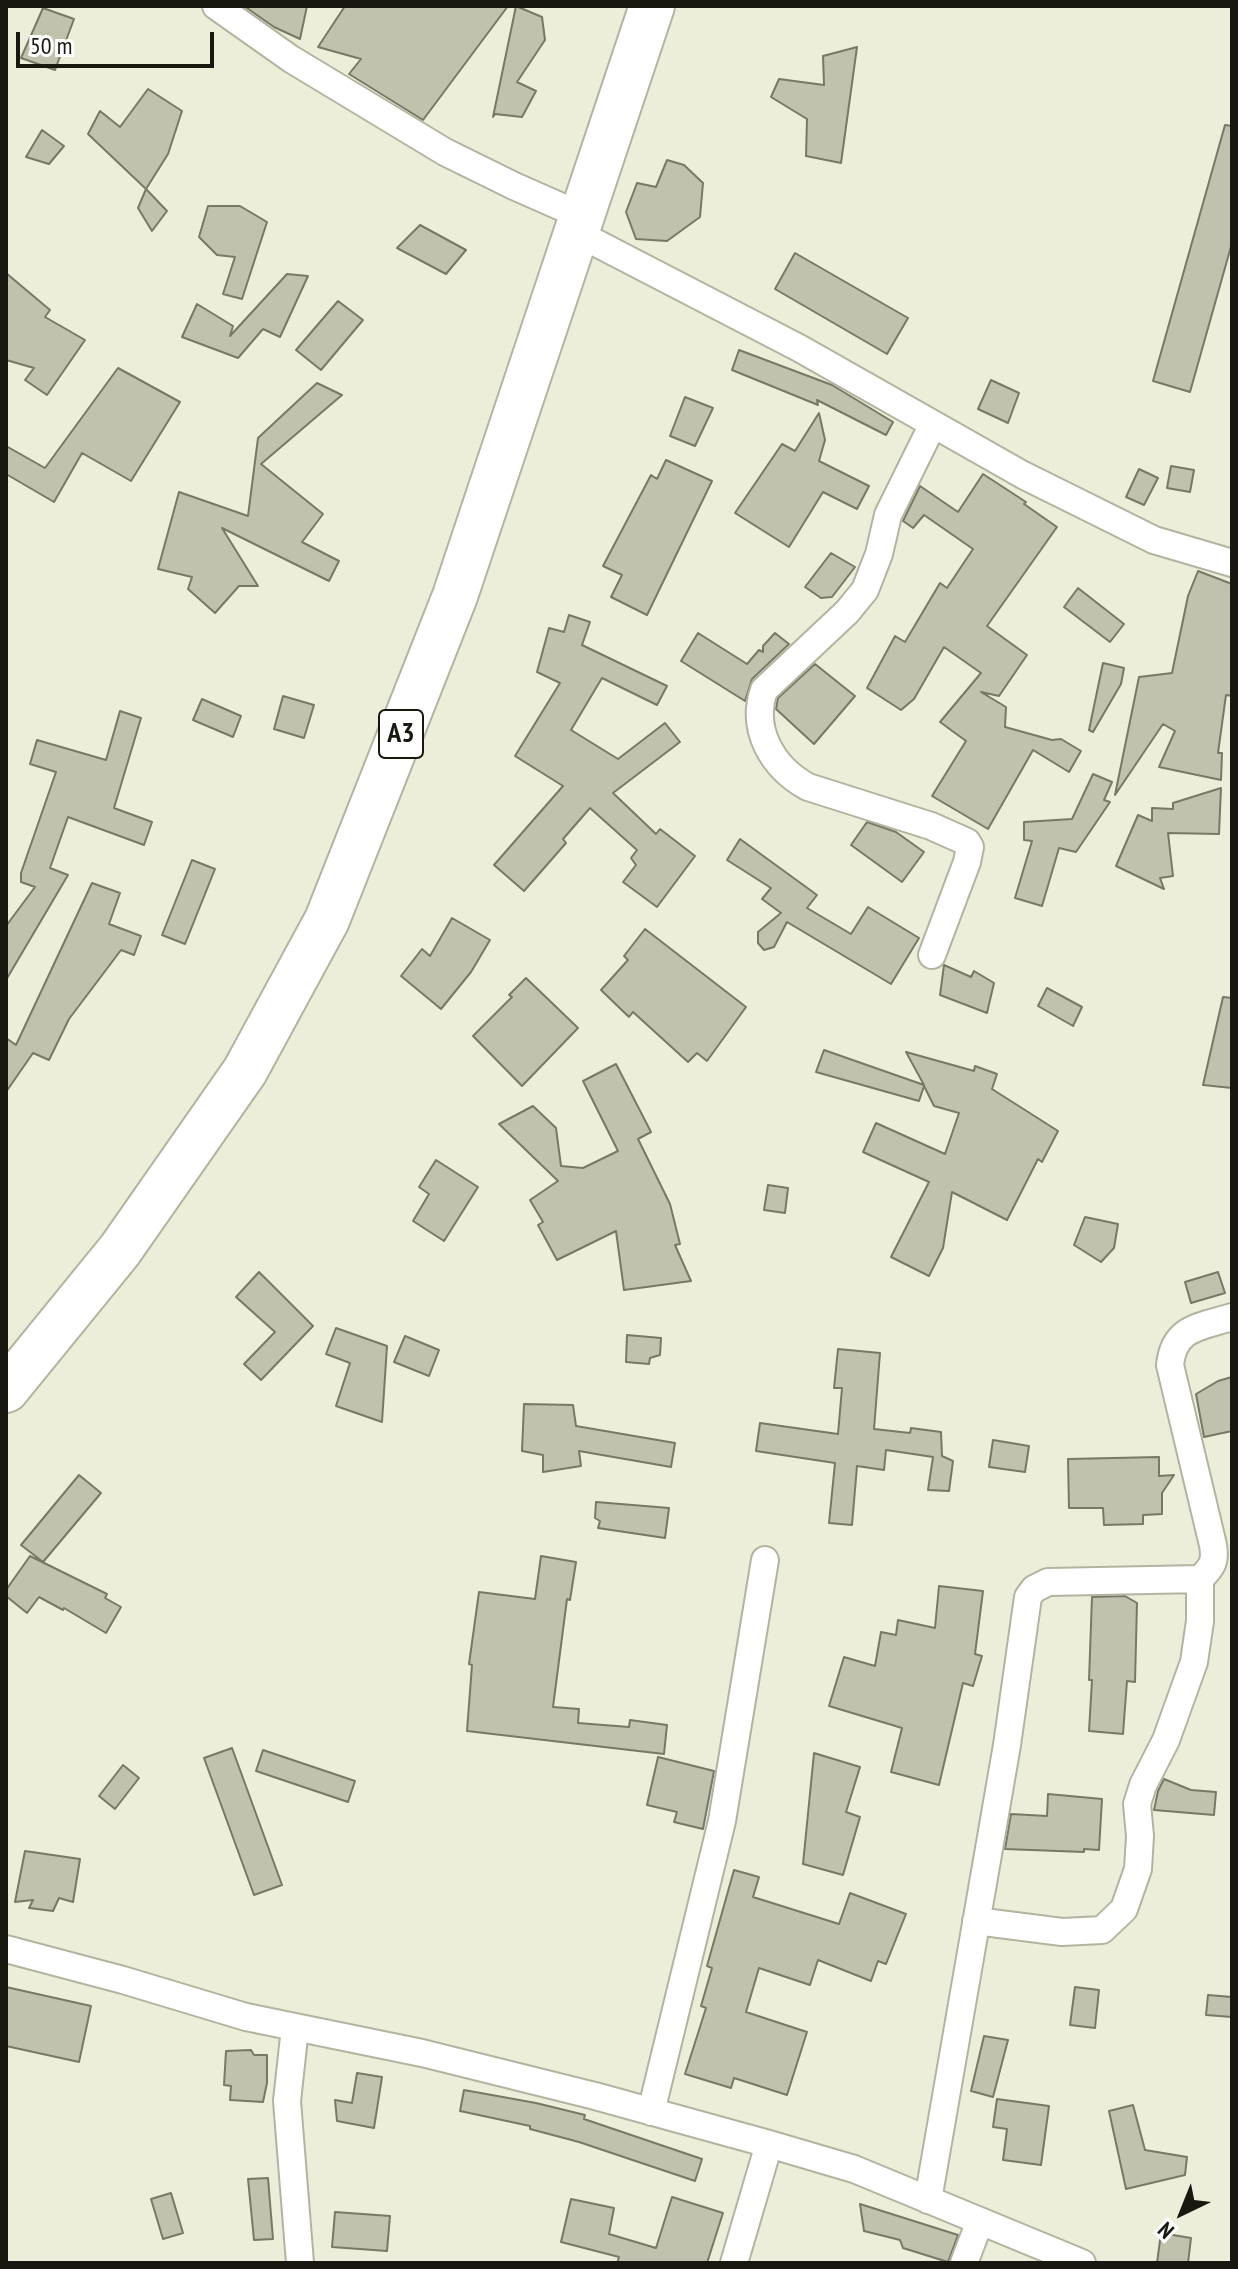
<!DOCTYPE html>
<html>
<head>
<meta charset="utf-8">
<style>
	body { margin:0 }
	#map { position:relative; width:1238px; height:2269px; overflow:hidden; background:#edeeda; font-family:"PT Sans Narrow",sans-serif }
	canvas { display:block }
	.frame { position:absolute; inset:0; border:8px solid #181811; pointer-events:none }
	.north { position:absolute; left:1142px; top:2173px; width:80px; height:80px; -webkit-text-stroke:6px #fff; paint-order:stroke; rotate:223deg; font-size:22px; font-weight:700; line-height:32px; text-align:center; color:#181811 }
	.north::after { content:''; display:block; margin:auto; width:28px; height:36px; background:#181811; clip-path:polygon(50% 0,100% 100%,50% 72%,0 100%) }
	.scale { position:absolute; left:16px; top:32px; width:198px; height:36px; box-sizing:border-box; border:4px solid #181811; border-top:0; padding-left:10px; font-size:24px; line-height:28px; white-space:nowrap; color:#181811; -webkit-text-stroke:6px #fff; paint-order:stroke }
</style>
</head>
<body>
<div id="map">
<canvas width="1238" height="2269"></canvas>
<div class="frame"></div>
<div class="north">N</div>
<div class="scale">50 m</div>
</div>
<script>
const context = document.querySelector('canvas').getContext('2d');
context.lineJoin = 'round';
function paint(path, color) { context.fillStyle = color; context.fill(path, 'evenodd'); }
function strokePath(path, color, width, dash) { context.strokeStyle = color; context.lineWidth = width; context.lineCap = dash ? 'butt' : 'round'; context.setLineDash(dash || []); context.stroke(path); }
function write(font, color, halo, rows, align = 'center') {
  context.font = font + ' "PT Sans Narrow",sans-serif'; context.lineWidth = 7; context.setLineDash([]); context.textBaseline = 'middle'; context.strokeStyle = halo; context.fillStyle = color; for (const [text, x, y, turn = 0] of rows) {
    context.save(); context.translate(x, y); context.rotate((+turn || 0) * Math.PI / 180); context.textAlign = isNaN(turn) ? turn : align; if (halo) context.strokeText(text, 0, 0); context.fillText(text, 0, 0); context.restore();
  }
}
const building = new Path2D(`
	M244,6H307L300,39L274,27Z
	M345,6H508L423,120L349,74L361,59L318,47Z
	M516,6L542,17L545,40L517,82L536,91L522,117L495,114L493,117Z
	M43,8L74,19L55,70L21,58Z
	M857,47L841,163L806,156L807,119L771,97L779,79L824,85L823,56Z
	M148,89L182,111L168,154L146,189L88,134L100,111L120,127Z
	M1225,125L1232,126V243L1190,392L1153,381Z
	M42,130L64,146L49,164L26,157Z
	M667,160L684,165L703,183L700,217L667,241L636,239L626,212L637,183L656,187Z
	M146,189L167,211L152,231L138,208Z
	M208,206H240L267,222L242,299L223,294L235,257L217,255L199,237Z
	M420,225L466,250L446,274L397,248Z
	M795,253L908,318L887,354L775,289Z
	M6,273L50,310L45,317L85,340L47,395L25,380L34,368L6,360Z
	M287,274L308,276L280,337L263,329L238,358L182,337L197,304L233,326L230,336Z
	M338,301L363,320L321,370L296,350Z
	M739,350L832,385L893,422L886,435L817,400L818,405L732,370Z
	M118,368L180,402L131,481L82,453L54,502L6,474V446L45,468Z
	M991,380L1019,393L1008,423L978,409Z
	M317,383L342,395L261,464L323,514L302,542L339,561L329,581L222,528L258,586H239L215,613L188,589L192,577L158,569L179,492L248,516L258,438Z
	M685,397L713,408L695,446L670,436Z
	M819,413L825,440L819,461L869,486L857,509L823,492L789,547L735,513L782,444L795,451Z
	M666,460L712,481L647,615L611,597L622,575L603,566L651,475L657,479Z
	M1171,466L1194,470L1190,492L1167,488Z
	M1139,469L1158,478L1144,505L1126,497Z
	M983,474L1026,502L1024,504L1057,527L987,626L1027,655L999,696L981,692L1006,707L1005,727L1052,740L1061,739L1081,751L1069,772L1033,750L988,829L932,796L966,741L940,722L981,673L944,647L914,699L901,710L867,688L895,636L905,642L940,583L947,588L973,549L924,515L913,528L903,521L920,486L958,512Z
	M831,553L855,567L832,597L821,598L805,587Z
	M1198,571L1232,584V696L1226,695L1218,753H1222L1221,780L1159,767L1175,731L1163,724L1115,795L1139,677L1172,673L1188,596Z
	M1078,588L1124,624L1110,642L1064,607Z
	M569,615L590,622L582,645L667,686L657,705L602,678L571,730L618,759L665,723L680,742L613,793L656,834L660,829L695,856L657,907L623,882L636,865L631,858L637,850L590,808L563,839L566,843L524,891L494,865L563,786L515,756L560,683L537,672L549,628L564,632Z
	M698,633L747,664L759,650L763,652V646L775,633L789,644L752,679L745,701L681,661Z
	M1103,663L1124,668L1121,684L1093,732L1089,730Z
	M815,664L855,696L814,744L776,709L778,698Z
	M283,696L314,705L304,738L274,729Z
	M202,699L241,716L233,737L193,720Z
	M120,711L141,718L114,808L152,822L144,845L68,817L50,868L68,875L6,980V926L35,887L21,882V873L56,772L30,764L37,740L106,760Z
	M1093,774L1112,782L1104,800L1110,802L1076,852L1059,848L1042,906L1015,898L1032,841L1024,840V822L1072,819Z
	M1221,788L1219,834L1168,833L1173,876L1160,878L1164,889L1116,866L1138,815L1152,821V808L1173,809V803Z
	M867,822L896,832L924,852L902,882L851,845Z
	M740,839L817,895L807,908L851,934L868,907L919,938L891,984L787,922L774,947L764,950L758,943V932L781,913L762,899L771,888L727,860Z
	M192,860L215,869L185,944L162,935Z
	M92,883L120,893L109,924L141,936L134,955L121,950L69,1019L49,1060L33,1053L6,1092V1038L16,1045Z
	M452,918L490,940L471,972L441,1009L401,976L422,949L430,956Z
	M645,929L746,1007L707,1061L697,1053L688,1062L633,1012L629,1017L601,990L628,960L624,956Z
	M944,965L971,977L974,971L994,983L987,1013L940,995Z
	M526,978L578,1028L522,1086L473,1036L512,997L509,995Z
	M1047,988L1082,1007L1073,1026L1038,1006Z
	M1223,997L1232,998V1088L1203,1085Z
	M824,1050L924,1085L906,1052L974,1071L975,1066L997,1074L992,1089L1058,1131L1042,1162L1038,1159L1007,1220L952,1192L943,1248L929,1276L891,1257L929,1182L863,1152L876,1123L945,1154L959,1113L934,1106L924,1086L919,1101L816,1072Z
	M616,1064L651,1132L638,1139L670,1204L680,1244L675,1245L691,1281L624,1290L616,1231L557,1260L538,1225L543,1222L530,1200L558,1181L499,1124L533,1106L556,1128L561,1166L583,1168L618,1151L583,1081Z
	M436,1160L478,1187L444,1241L413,1221L429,1194L419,1187Z
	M768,1185L788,1188L785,1213L764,1210Z
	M1085,1217L1118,1224L1114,1248L1101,1262L1074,1245Z
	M259,1272L313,1326L261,1380L244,1364L275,1332L236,1297Z
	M1218,1272L1225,1293L1191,1303L1185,1282Z
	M336,1328L387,1346L382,1422L336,1406L350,1363L326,1354Z
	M627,1335L661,1338L660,1355L650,1358L649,1364L626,1362Z
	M405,1336L439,1350L429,1376L394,1362Z
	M838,1349L880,1353L874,1429L910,1433L911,1428L941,1432L942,1456L953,1461L949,1491L928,1490L933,1457L886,1450L884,1470L857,1466L852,1525L829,1523L835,1463L756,1451L760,1423L838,1434L842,1388H834Z
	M1232,1377V1431L1204,1437L1196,1394L1218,1381Z
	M524,1404L573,1405L576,1426L675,1443L671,1467L579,1451L581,1466L543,1472V1455L522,1451Z
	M993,1440L1029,1446L1025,1472L989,1467Z
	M1159,1457V1476L1174,1475L1162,1493V1514L1143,1515V1524L1104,1525L1103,1508H1069L1068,1459Z
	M79,1475L101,1493L43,1562L21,1545Z
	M596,1502L669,1508L665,1538L598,1528L600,1521L595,1518Z
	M30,1556L107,1594L105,1598L121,1607L106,1633L64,1608L63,1610L39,1597L27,1613L6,1596V1590Z
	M541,1556L576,1562L570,1600L567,1599L553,1707L579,1709L578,1723L629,1727L630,1720L667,1725L664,1754L467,1731L472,1665L469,1664L479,1592L535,1599Z
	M939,1586L983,1591L975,1654L982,1656L973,1686L963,1683L939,1785L891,1772L902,1728L829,1706L844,1657L875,1666L881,1632L896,1635L898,1620L935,1628Z
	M1125,1596L1137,1603L1135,1682L1127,1681L1123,1734L1089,1731L1092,1680H1089L1092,1597Z
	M232,1748L282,1885L254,1895L204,1758Z
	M263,1750L355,1781L348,1802L256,1771Z
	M814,1753L860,1767L846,1812L860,1817L843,1875L803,1864Z
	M658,1757L714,1771L703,1829L674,1822L677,1812L647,1805Z
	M123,1765L139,1778L115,1809L99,1796Z
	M1164,1779L1191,1790L1216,1792L1214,1815L1154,1810L1158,1791Z
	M1048,1794L1102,1799L1099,1850L1084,1849V1852L1005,1849L1011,1814L1047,1816Z
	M25,1851L80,1859L73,1902L59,1898L53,1911L29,1908L33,1900L15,1902Z
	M734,1870L759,1877L753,1897L839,1924L850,1893L906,1914L886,1964L878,1961L871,1981L818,1960L810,1985L759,1968L746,2012L807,2032L787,2095L734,2078L731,2088L685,2074L706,2008L701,2006L712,1968L707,1966Z
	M6,1987L91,2006L79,2062L6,2046Z
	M1075,1987L1099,1990L1095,2028L1070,2025Z
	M1208,1995L1232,1997V2017L1206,2015Z
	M984,2036L1008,2040L993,2097L971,2091Z
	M251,2050L254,2055H267V2083L263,2102L230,2100L231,2086L224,2085L226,2051Z
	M357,2073L382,2077L374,2128L337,2121L335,2100L352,2103Z
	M464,2090L536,2103L585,2115L584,2119L702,2159L695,2181L579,2142L530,2129V2126L460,2111Z
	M997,2099L1049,2106L1041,2165L1003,2160L1007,2129L993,2127Z
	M1133,2105L1145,2150L1187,2157L1185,2175L1126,2189L1109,2111Z
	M268,2178L273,2239L254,2240L248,2179Z
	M171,2193L183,2233L163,2239L151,2199Z
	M672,2197L723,2213L707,2263H617L619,2257L561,2242L571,2199L614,2208L609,2234L656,2248Z
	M860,2204L958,2235L948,2262L903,2248L900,2240L864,2231Z
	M335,2212L390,2216L387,2251L332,2247Z
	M1161,2233L1191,2238L1188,2263H1157Z`);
paint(building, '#c1c2ad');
strokePath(building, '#787866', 2);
const street = new Path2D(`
	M216,6L291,59L445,152L514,186L582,216
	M577,233L799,348L1023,475L1154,540L1232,563
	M932,955L967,862L970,847L967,842L931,826L808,787C773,768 750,730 764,690L847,612L865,590L879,554L888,515L933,424
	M976,1921L1062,1932L1102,1930L1124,1909L1138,1869L1140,1836L1137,1804L1143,1785L1166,1740L1194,1662L1200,1621V1579
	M6,1949L123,1980L246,2017L422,2053L595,2096L769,2144L854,2169L1082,2263
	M295,2028L287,2101L300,2263
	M651,2112L722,1821L765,1560
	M928,2200L1007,1745L1028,1597L1034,1589L1048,1582L1200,1579C1212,1567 1216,1562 1213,1545L1170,1365C1174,1327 1200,1327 1232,1317
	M734,2263L769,2144
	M964,2263L980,2221`);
const highway = new Path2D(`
	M6,1390L120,1250L245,1071L327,920L455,596L652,6`);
strokePath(street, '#b3b4a0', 30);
strokePath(highway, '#b3b4a0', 48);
strokePath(street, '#fff', 26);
strokePath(highway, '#fff', 44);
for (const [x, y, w] of [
	[401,734,44]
]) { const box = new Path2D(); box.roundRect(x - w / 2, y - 24, w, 48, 6); context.fillStyle = '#fff'; context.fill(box); strokePath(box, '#181811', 2); }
write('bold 28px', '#181811', null, [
	["A3",401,734]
]);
</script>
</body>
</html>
